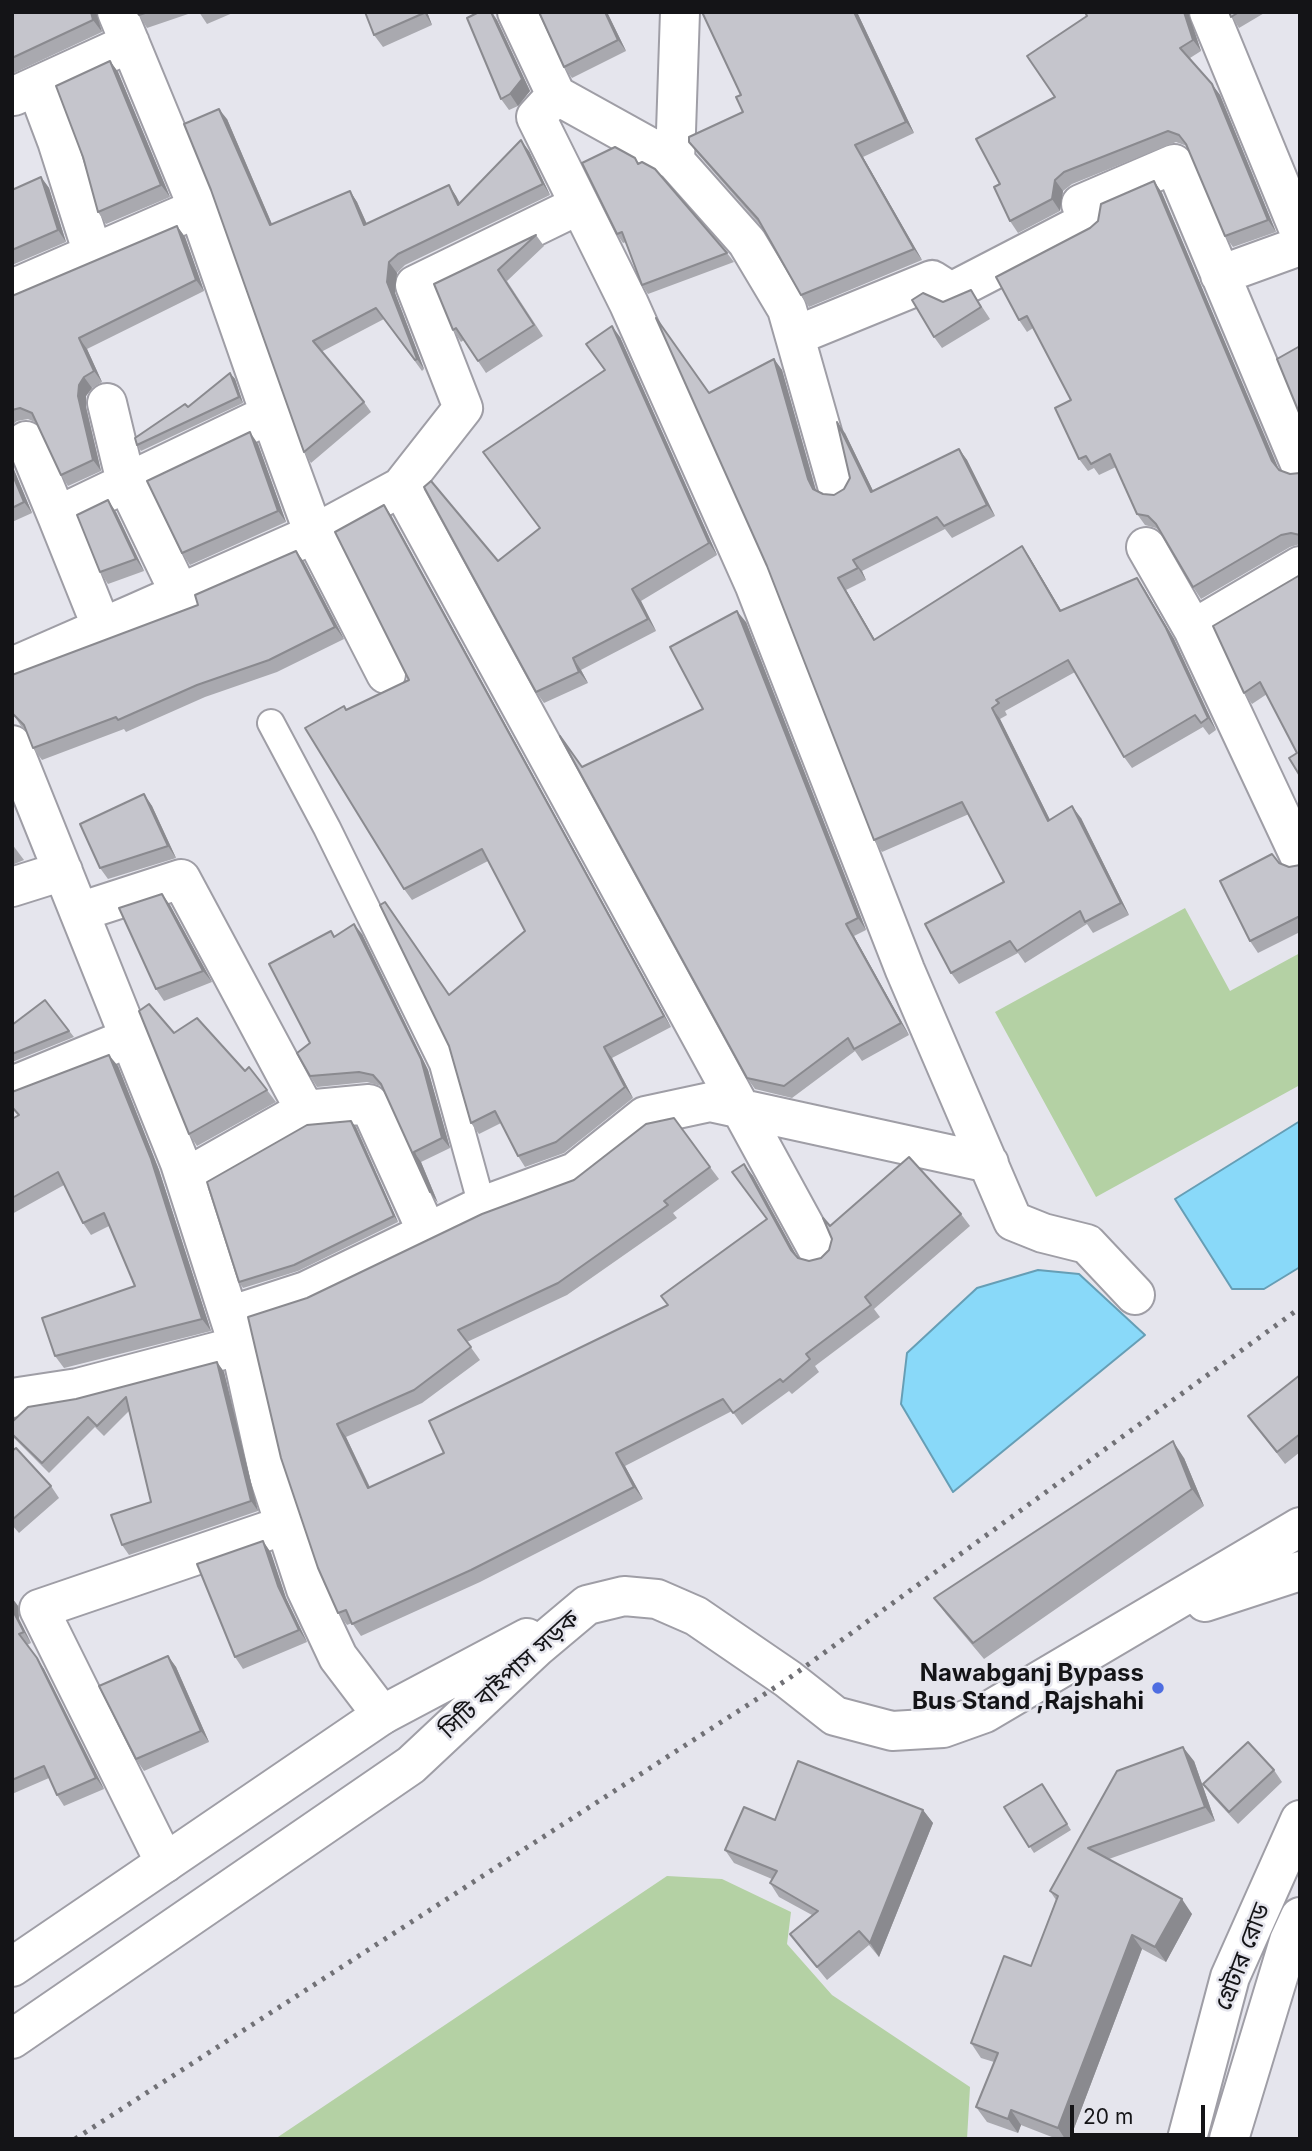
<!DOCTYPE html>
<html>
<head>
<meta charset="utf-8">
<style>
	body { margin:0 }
	#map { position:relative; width:1312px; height:2151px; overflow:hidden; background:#e5e5ed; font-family:Inter,sans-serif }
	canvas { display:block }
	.frame { position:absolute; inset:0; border:14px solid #141417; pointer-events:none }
	.scale { position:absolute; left:1070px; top:2105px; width:135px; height:32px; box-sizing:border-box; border:4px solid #141417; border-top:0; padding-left:9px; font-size:21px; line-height:24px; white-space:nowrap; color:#141417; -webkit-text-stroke:5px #e5e5ed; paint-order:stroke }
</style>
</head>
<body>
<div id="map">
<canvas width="1312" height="2151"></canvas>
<div class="frame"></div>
<div class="scale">20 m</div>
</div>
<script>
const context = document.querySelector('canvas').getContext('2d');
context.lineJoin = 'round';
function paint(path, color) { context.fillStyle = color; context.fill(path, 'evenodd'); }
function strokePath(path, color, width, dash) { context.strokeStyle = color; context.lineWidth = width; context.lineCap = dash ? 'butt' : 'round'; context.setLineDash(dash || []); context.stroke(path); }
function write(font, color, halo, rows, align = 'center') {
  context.font = font + ' Inter,"Noto Sans Bengali",sans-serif'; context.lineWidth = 5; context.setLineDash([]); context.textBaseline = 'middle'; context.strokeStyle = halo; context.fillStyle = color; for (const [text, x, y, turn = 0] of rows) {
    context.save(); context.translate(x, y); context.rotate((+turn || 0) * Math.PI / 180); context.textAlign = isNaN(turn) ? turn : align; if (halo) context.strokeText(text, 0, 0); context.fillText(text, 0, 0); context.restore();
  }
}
paint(new Path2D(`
	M1185,908L1230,991L1300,953V1085L1096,1197L995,1012Z
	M667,1876L722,1879L791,1912L787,1944L832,1995L970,2087L967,2139H275Z`), '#b4d1a4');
const water = new Path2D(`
	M1300,1121V1267L1264,1289H1232L1175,1199Z
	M1038,1270L1079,1274L1145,1335L953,1492L901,1404L907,1353L977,1288Z`);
paint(water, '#89d9f9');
strokePath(water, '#669eb5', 2);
const lane = new Path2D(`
	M271,723L327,828L443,1064L482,1206`);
const street = new Path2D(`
	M517,12L556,95
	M1209,12L1300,233
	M37,88L57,141L93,254
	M14,96L130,43
	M675,161L680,12
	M198,208L270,414
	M1220,275L1300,246
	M12,289L198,208L117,12
	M795,336L932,280L951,292L1088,221L1081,204L1174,164L1300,464
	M107,403L126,482L180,594
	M26,441L57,516
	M837,485L787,309L747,242L675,161L556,95L536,117L629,304L755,586L905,970L1013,1221L1043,1233L1087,1244L1135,1295
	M401,487L463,408L415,285L579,205
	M1146,547L1193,629
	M1300,566L1193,629L1300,857
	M12,667C113,623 213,579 314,534L270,414L57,516L102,628
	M386,674L314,534L401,487L819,1252
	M12,745L180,1163L244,1363L269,1476L306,1589L338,1657L382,1715
	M12,887L63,871
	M79,912L181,879L305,1110L185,1178
	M12,1086L129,1038
	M305,1110L369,1104L427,1232
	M229,1316L306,1291L482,1206L575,1172L645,1116L710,1102L989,1163
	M12,1398L78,1388L238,1346
	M165,1863L39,1609L285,1525`);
const primary = new Path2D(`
	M1205,1602L1300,1571
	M12,1967L382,1715L527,1638
	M12,2039L411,1765L537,1647L587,1605L624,1596L657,1599L696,1616L788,1679L835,1716L892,1731L943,1728L985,1713L1300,1527`);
const highway = new Path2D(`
	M1187,2139L1230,1977L1300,1820
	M1229,2139L1289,1941L1300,1917`);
strokePath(lane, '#9f9ea6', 30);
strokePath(street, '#9f9ea6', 42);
strokePath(primary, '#9f9ea6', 42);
strokePath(highway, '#9f9ea6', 42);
strokePath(lane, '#fff', 26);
strokePath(street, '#fff', 38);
strokePath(primary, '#fff', 38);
strokePath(highway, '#fff', 38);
strokePath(new Path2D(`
	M75,2139L788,1679L1300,1308`), '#717176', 5, [3.5, 7]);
paint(new Path2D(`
	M12,12H96L102,32L12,74Z
	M137,12H194L147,28Z
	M199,12H235L207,24Z
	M365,12H427L432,25L383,47L374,35Z
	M479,12H492L497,20L530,91L518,106L509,110L501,99Z
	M607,12L626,51L572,78L564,67Z
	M857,12L914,133L863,157L922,260L809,307L801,295L761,226L697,153L689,142L743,112L741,95Z
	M1188,12L1201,51L1190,58L1220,95L1276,232L1233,247L1225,236L1187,146L1176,142L1072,184L1063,191L1060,211L1018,233L1010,221L1000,184L1055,97L1087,16Z
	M1229,12H1266L1239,28Z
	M110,61L118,72L170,197L106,224L98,212Z
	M227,119L272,224L350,191L357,202L367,224L449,185L456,196L460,203L529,151L550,195L405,265L397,273L395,293L424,369L422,371L384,319L321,352L364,402L371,412L311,463L304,452L211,190Z
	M639,164L727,253L734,262L648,294L642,285L626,242L623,243L617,234Z
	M41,177L49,188L66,242L12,265V190Z
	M1154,181L1162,193L1278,469L1290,474L1300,473V544L1290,547L1201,599L1193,587L1161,533L1156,528L1145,525L1137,514L1116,467L1099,475L1094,468L1088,471L1079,459L1071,400L1033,328L1027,332L1019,320L1090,228Z
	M177,226L185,237L204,291L87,349L102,382L92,388L86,396V407L101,471L68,486L61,475L37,423L28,419L17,421L12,425V296Z
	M536,235L544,246L507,281L543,336L486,373L464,340L461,342L453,330L434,284Z
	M971,290L990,319L942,348L934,337L943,302Z
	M620,337L717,555L641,601L656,631L581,670L588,683L544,703L536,692L498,561L539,528L605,370Z
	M774,359L782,370L816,490L823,494L834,495L844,489L850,478L845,433L873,491L959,449L967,460L995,516L952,538L945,529L862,571L866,580L846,590L875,640L1022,546L1030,558L1061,610L1137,578L1145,590L1174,639L1216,730L1209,735L1203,727L1132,768L1124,757L1075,672L1005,711L1007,715L1000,719L1050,820L1081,818L1129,915L1093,933L1087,924L1025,963L1018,953L959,984L951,973L1004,882L969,814L882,852L874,840Z
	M230,373L235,379L243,403L141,451L137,445L188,407Z
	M258,444L286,522L190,565L182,553Z
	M12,465L32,513L12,522Z
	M384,505L392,517L671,1027L612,1058L633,1098L564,1153L525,1167L518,1156L501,1123L479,1134L471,1123L449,995L525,931L488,861L412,900L404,889L347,710L409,680Z
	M116,512L144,571L108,584L100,572Z
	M304,562L344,639L277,672L205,697L126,732L124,729L42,760L33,748L26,731L21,726L13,714L198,605Z
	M1300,575L1297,753L1267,694L1252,704L1244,693Z
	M746,622L866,930L854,936L909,1035L862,1061L855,1051L792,1098L755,1089L747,1078L582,767L703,709Z
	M144,794L152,806L176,858L108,879L100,868Z
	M12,844L24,860L12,865Z
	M1279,863L1289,867L1300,865V932L1258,953L1250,941Z
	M170,905L212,982L164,1001L156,989Z
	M362,934L428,1070L450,1148L421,1162L438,1203L384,1089L381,1086L367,1082L317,1087L310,1076V1043L335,937Z
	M45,1000L74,1037L12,1062V1025Z
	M174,1033L245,1071L267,1090L276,1102L197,1146L189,1134Z
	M118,1066L159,1170L211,1331L64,1368L55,1356L135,1286L109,1226L91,1235L83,1223L64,1185L12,1214V1119Z
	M356,1127L398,1222L298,1271L243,1288L239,1282Z
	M744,1164L753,1176L796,1255L798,1258L809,1261L821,1258L829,1250L832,1239L830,1226L961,1214L970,1226L874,1309L880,1317L815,1366L819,1372L792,1394L789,1391L742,1425L732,1411L625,1466L643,1499L480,1582L361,1636L352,1623L347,1625L338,1613L248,1317L710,1167L719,1179L673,1213L677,1218L567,1295L467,1342L480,1360L422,1403L346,1437L370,1487L444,1453L668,1305L767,1219Z
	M217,1362L224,1372L258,1511L129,1555L122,1545L151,1502L130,1410L104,1436L95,1427L49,1473L12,1436V1422L76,1399Z
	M1300,1375V1452L1285,1464L1248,1416Z
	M12,1451L51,1486L59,1498L19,1533L12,1525Z
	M1184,1458L1204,1506L984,1659L946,1614L934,1598Z
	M263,1541L271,1553L286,1598L307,1642L243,1669L235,1657Z
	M12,1598L18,1606L19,1619L31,1643L27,1645L44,1669L104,1789L64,1806L57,1795L49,1778L12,1794Z
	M168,1656L176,1667L209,1742L144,1771L136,1759Z
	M1194,1761L1215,1821L1109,1859L1192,1914L1166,1962L1142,1949L1070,2139H1057L1021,2125L1018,2133L987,2122L976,2107L994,2062L981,2058L971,2043L1031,1966L1056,1900L1050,1891L1117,1771Z
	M1274,1770L1282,1782L1238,1824L1212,1796L1203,1784Z
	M1042,1784L1071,1830L1034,1853L1004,1807Z
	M923,1810L933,1823L879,1957L869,1945L827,1980L800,1947L790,1934L812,1915L779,1897L770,1883L772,1879L734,1863L725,1850L775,1820Z`), '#a9a9af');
paint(new Path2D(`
	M91,12H96L102,32L93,20Z
	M424,12H427L432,25Z
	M491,12L497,20L530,91L518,106L510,94Z
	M605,12H607L626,51L618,40Z
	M854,12H857L914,133L906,122Z
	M1184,12H1188L1201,51L1193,40Z
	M110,61L118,72L170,197L161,185Z
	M1212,84L1220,95L1276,232L1268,220Z
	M219,109L227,119L277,236L270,225Z
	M521,140L529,151L550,195L543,184Z
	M855,145L863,157L922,260L914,249Z
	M41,177L49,188L66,242L58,230Z
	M1055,180L1063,191L1060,211L1052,199Z
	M1154,181L1162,193L1280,472L1272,461Z
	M449,185L456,196L466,216L458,205Z
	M350,191L357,202L372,236L364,225Z
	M177,226L185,237L204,291L196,280Z
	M389,262L397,273L395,293L424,369L417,359L387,282Z
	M612,326L620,337L717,555L709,543Z
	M79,338L87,349L102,382L94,371Z
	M774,359L782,370L816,491L821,500L808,479Z
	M230,373L235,379L243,403L239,397Z
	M84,377L92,388L86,396V407L101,471L93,460L78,396L79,385Z
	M837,422L845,433L879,503L871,492Z
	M250,432L258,444L286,522L278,511Z
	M959,449L967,460L995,516L987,505Z
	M12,465L32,513L24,502L12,473Z
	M108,500L116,512L144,571L136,559Z
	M384,505L392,517L671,1027L664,1016Z
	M1022,546L1030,558L1068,622L1060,611Z
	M296,551L304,562L344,639L335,627Z
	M853,560L862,571L866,580L858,568Z
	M838,578L846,590L882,652L874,640Z
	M1137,578L1145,590L1174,639L1216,730L1208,718Z
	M632,589L641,601L656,631L648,619Z
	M737,611L746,622L866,930L858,918Z
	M573,658L581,670L588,683L579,672Z
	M992,708L1000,719L1056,832L1048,821Z
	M144,794L152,806L176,858L168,846Z
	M1072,806L1081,818L1129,915L1121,903Z
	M162,894L170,905L212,982L203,971Z
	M354,924L362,934L428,1070L450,1148L442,1138Z
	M846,924L854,936L909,1035L901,1023Z
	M604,1047L612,1058L633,1098L625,1087Z
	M109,1055L118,1066L159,1170L211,1331L202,1319Z
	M351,1121L356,1127L398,1222L394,1216Z
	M414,1152L421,1162L438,1203L430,1192Z
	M744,1164L753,1176L800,1262L791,1250Z
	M217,1362L224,1372L258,1511L251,1501Z
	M337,1424L346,1437L376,1501L368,1488Z
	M1173,1441L1184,1458L1204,1506L1192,1489Z
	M616,1453L625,1466L643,1499L634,1487Z
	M263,1541L271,1553L286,1598L307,1642L299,1630L278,1586Z
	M12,1598L18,1606L19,1619L31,1643L24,1632L12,1609Z
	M168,1656L176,1667L209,1742L201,1731Z
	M37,1658L44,1669L104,1789L96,1778Z
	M1183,1747L1194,1761L1215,1821L1205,1807Z
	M923,1810L933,1823L879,1957L870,1943Z
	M1182,1899L1192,1914L1166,1962L1155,1947Z
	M1132,1935L1142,1949L1070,2139H1065L1058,2128Z
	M1011,2110L1021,2125L1018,2133L1008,2119Z`), '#8a8a8f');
const building = new Path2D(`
	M12,12H91L93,20L12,58Z
	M137,12H148L139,15Z
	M365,12H424V13L374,35Z
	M479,12H491L522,79L510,94L501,99L467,18Z
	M539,12H605L618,40L564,67Z
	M702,12H854L906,122L855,145L914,249L801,295L758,219L689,142V137L743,112L736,97L741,95Z
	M1085,12H1184L1193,40L1180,48L1212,84L1268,220L1225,236L1186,144L1179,135L1168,131L1064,172L1055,180L1052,199L1010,221L994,187L1000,184L976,139L1055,97L1027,56L1087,16Z
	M1229,12H1239L1231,17Z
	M110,61L161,185L98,212L83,157L56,86Z
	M219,109L270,225L350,191L364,225L449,185L458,205L521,140L543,184L398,254L389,262L387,282L417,359L415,360L376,308L313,341L364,402L304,452L211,190L184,124Z
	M615,147L635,158L638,164L642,162L655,169L727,253L642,285L622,232L617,234L582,163Z
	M41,177L58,230L12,250V190Z
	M1154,181L1272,461L1279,470L1290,474L1300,473V535L1291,533L1281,535L1193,587L1156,524L1148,516L1137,514L1110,454L1091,464L1086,456L1079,459L1055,408L1071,400L1027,316L1019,320L996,277L1090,228L1098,221L1101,204Z
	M177,226L196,280L79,338L94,371L84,377L79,385L78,396L93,460L61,475L32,413L20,408L12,410V296Z
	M536,235L498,270L534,325L478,361L456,328L453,330L434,284Z
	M971,290L981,307L934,337L912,300L923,293L943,302Z
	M656,318L709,393L774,359L808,479L813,489L823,494L834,495L844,489L850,478L837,422L871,492L959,449L987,505L944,526L937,517L853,560L858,568L838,578L874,640L1022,546L1060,611L1137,578L1166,628L1208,718L1201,723L1195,715L1124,757L1068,660L996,700L999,703L992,708L1048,821L1072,806L1121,903L1085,922L1080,911L1017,951L1010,941L951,973L925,924L1004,882L962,802L874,840L767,566Z
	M612,326L709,543L632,589L648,619L573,658L579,672L536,692L424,487L431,481L498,561L540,528L483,452L605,370L586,344Z
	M1300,346V415L1277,359Z
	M230,373L239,397L137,445L135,438L185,404L188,407Z
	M250,432L278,511L182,553L147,481Z
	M12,473L24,502L12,508Z
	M108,500L136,559L100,572L77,515Z
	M384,505L664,1016L604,1047L625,1087L556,1142L518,1156L495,1111L471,1123L449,1046L380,905L385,902L449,995L525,931L482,849L404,889L305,728L344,706L346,710L409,680L335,532Z
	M296,551L335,627L269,660L197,685L118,720L116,717L33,748L24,725L12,713V675L198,605L195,595Z
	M1300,575V776L1289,758L1297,753L1260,682L1244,693L1213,626Z
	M737,611L858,918L846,924L901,1023L854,1049L848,1038L784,1086L747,1078L560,736L582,767L703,709L670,647Z
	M144,794L168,846L100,868L80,824Z
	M1272,854L1279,863L1289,867L1300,865V916L1250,941L1220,881Z
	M162,894L203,971L156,989L119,908Z
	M354,924L421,1059L442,1138L414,1152L430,1192L381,1084L373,1075L359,1072L310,1076L297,1053L310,1043L269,964L331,931L334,937Z
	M45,1000L69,1031L12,1054V1025Z
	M149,1004L174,1033L197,1018L245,1071L249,1067L267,1090L189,1134L139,1011Z
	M109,1055L151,1159L202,1319L55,1356L42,1318L135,1286L104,1213L83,1223L58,1172L12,1198V1119L19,1115L12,1107V1092Z
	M674,1118L710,1167L664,1201L668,1205L558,1283L458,1330L471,1347L414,1390L337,1424L368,1488L444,1453L429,1421L668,1305L661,1296L767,1219L732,1172L744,1164L791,1250L798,1258L809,1261L821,1258L829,1250L832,1239L823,1218L830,1226L909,1157L961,1214L865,1297L871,1305L806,1354L810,1359L783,1382L780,1379L733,1413L723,1399L616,1453L634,1487L471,1570L352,1624L346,1610L338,1613L318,1568L281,1458L248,1317L307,1298L482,1214L574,1180L646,1124Z
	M351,1121L394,1216L294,1265L239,1282L207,1182L307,1125Z
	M217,1362L251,1501L122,1545L111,1515L151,1502L126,1397L97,1426L88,1417L42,1463L12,1434V1422L28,1407L76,1399Z
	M1300,1375V1434L1277,1452L1248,1416Z
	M1173,1441L1192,1489L973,1643L934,1598Z
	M16,1448L51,1486L12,1520V1451Z
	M263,1541L278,1586L299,1630L235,1657L197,1564Z
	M12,1609L24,1632L19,1634L37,1658L96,1778L57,1795L44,1766L12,1780Z
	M168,1656L201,1731L136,1759L99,1686Z
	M1248,1742L1274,1770L1229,1812L1203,1784Z
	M1183,1747L1205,1807L1088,1848L1182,1899L1155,1947L1132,1935L1058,2128L1011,2110L1008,2119L976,2107L998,2053L971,2043L1004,1956L1031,1966L1058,1896L1050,1891L1117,1771Z
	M798,1761L923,1810L870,1943L859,1931L817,1967L790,1934L818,1911L770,1883L777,1871L725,1850L744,1807L775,1820Z
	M1042,1784L1067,1824L1029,1847L1004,1807Z`);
paint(building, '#c5c5cc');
strokePath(building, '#8a8a8f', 2);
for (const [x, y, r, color] of [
	[1158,1688,7,"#4e6de1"]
]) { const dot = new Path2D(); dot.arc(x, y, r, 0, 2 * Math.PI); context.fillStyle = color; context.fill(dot); strokePath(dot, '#e5e5ed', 2.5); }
write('bold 24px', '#141417', '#e5e5ed', [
	["Nawabganj Bypass",1144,1674],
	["Bus Stand ,Rajshahi",1144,1702]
], 'right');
write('24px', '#141417', '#e5e5ed', [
	["সিটি বাইপাস সড়ক",510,1675,-42],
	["গ্রেটার রোড",1243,1957,-69]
]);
</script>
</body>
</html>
